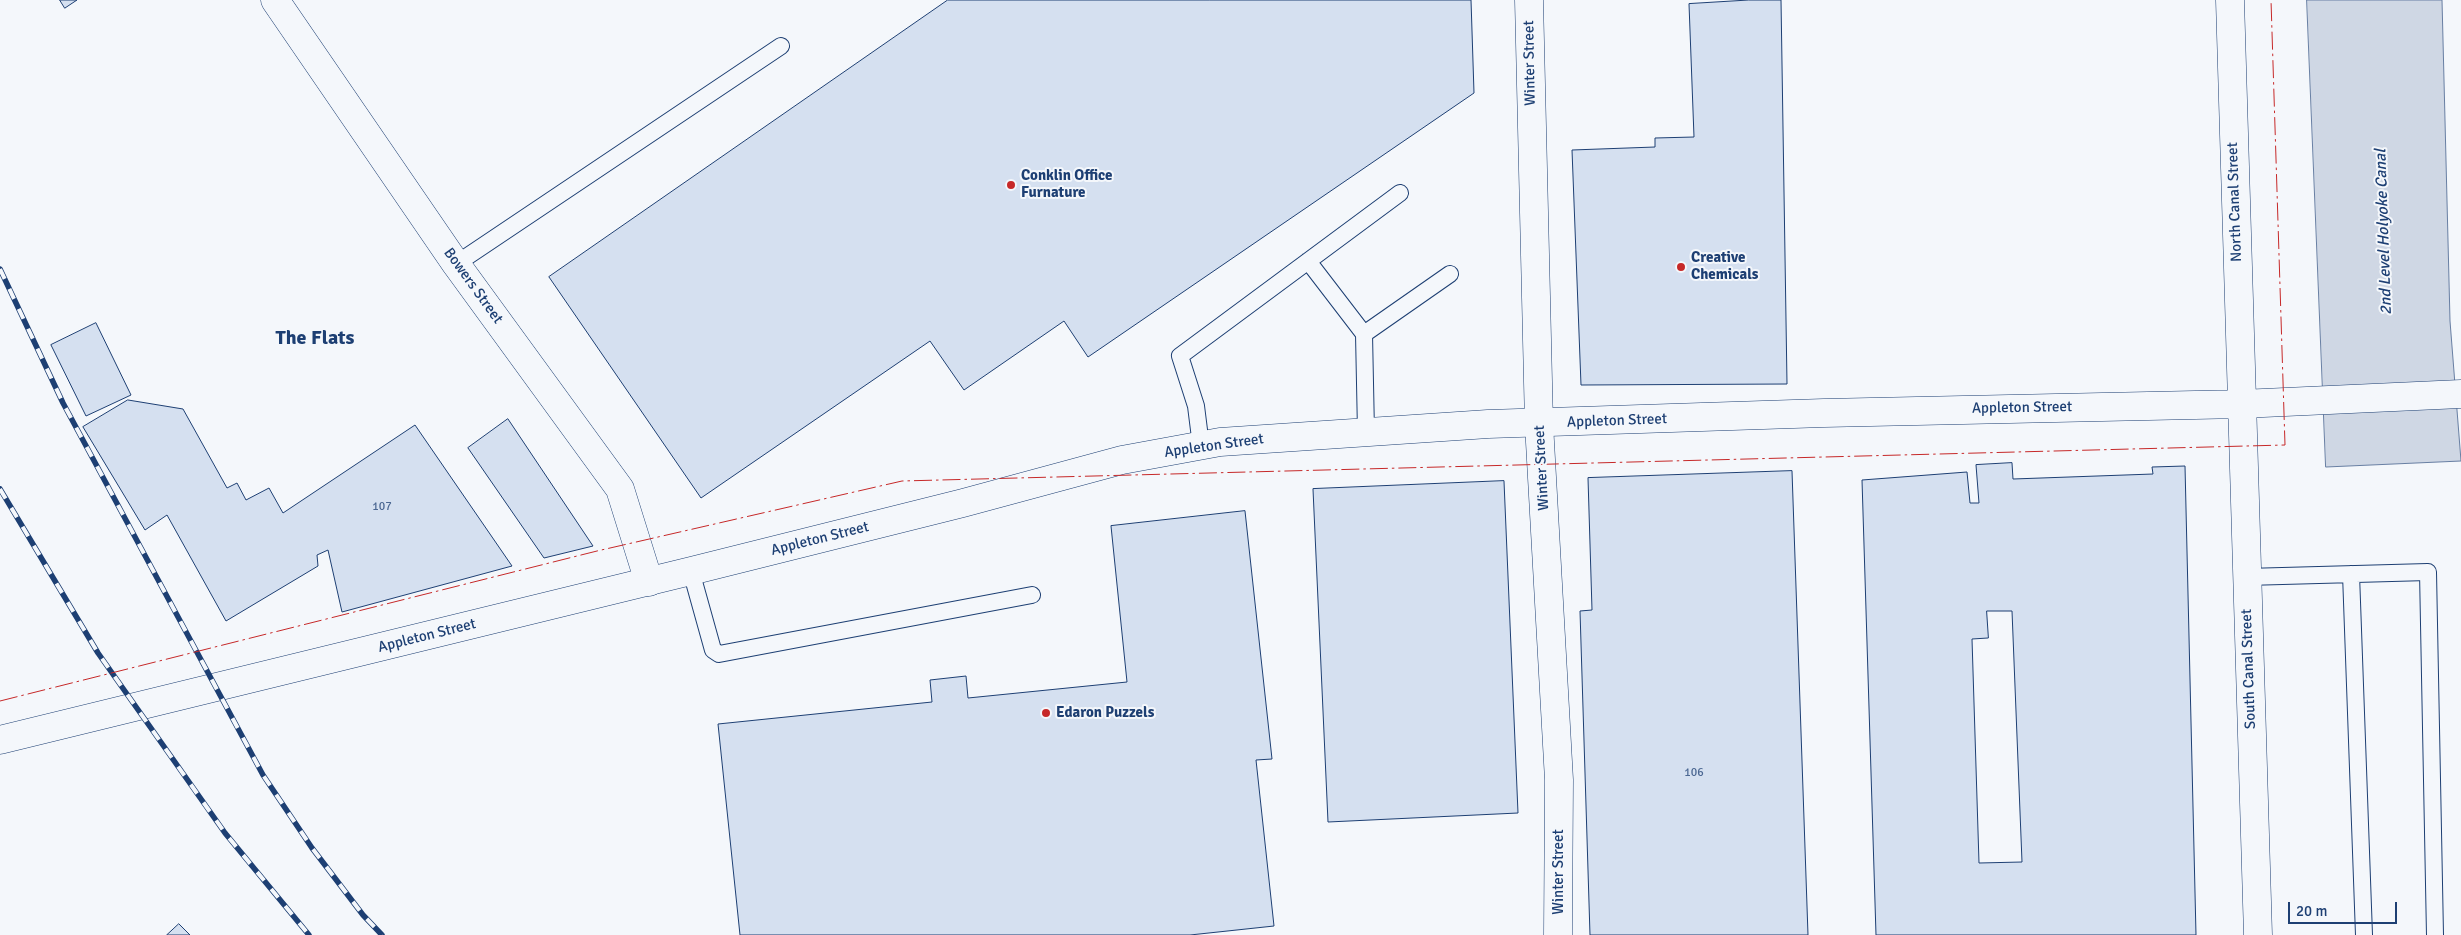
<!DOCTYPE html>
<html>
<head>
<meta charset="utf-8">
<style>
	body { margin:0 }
	#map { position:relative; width:2461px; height:935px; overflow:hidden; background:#f4f7fb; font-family:Signika,sans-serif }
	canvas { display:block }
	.scale { position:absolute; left:2288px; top:902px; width:109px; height:22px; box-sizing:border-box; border:2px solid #1d3f73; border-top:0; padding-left:6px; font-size:15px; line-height:18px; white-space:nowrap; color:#1d3f73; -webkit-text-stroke:4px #f4f7fb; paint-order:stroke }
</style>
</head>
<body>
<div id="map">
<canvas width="2461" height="935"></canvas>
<div class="scale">20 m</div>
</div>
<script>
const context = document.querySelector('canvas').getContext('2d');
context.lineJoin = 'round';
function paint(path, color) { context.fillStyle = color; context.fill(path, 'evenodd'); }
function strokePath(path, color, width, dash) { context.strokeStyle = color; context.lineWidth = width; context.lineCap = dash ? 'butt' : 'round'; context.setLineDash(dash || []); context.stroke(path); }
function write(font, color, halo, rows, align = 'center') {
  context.font = font + ' Signika,sans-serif'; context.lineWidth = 4; context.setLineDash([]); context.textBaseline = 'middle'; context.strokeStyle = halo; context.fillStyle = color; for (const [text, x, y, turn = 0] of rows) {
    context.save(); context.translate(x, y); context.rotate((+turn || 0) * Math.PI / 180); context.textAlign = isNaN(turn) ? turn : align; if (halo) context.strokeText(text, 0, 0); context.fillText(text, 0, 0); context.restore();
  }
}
const water = new Path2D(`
	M2307,0H2442L2450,321L2461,461L2326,467Z`);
paint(water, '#cfd7e4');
strokePath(water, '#687fa3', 1);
const building = new Path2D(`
	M60,0H77L65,8Z
	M948,0H1471L1474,93L1088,357L1064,321L964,390L930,341L701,498L549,277Z
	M1749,0H1781L1787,384L1581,385L1572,150L1655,147V138L1694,137L1689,4Z
	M96,323L131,395L86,416L51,345Z
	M128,400L183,409L227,488L237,483L246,500L269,488L283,513L415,425L512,566L342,612L328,550L317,555L318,566L226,621L167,515L145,530L83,427Z
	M508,419L593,546L544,558L468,448Z
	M2012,463L2013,479L2153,474L2152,467L2185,466L2196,935H1876L1862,480L1967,472L1970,503H1979L1976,465ZM1987,611H2012L2022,862L1979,863L1972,639L1988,638Z
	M1792,471L1808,935H1590L1580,611L1592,610L1588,478Z
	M1504,481L1518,813L1328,822L1313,489Z
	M1245,511L1272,759L1256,760L1274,926L1190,935H740L718,724L932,702L930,680L966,676L968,698L1127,682L1111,526Z
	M179,924L190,935H167Z`);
paint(building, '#d5e0f0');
strokePath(building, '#1d3f73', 1);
const lane = new Path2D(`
	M1308,261L1364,334L1366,432
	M456,264L781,46
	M1364,334L1450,274
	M1201,446L1196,406L1180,356L1400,193
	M691,571L713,650L719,654L1032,595
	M2351,574L2364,935
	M2246,577L2428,572L2435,935`);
const street = new Path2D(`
	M275,0L456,264L620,489L649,582
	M1529,0L1539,424L1559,780L1558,935
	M2241,404L2461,394`);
const secondary = new Path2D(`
	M2230,0L2258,935
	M0,740L691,571L963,503L1122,460L1220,442L1488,424L1824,413L2241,404`);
strokePath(lane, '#1d3f73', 18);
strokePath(street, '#1d3f73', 29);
strokePath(secondary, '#1d3f73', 29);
strokePath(lane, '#f4f7fb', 16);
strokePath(street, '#f4f7fb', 28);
strokePath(secondary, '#f4f7fb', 28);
const rail = new Path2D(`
	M0,269L63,403L263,775L312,848L363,915L382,935
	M0,489L98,653L225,833L309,935`);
strokePath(rail, '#1d3f73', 5.5);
strokePath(rail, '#f4f7fb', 4, [11]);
strokePath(new Path2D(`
	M0,701L597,551L902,481L2285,445L2271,0`), '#c62828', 1, [18, 4, 2.5, 4]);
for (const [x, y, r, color] of [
	[1011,185,5,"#c62828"],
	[1681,267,5,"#c62828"],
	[1046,713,5,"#c62828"]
]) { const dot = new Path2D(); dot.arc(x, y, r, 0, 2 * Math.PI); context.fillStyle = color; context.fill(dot); strokePath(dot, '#f4f7fb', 2); }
write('12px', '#4b6792', null, [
	["107",382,507],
	["106",1694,773]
]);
write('15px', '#1d3f73', '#f4f7fb', [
	["Winter Street",1530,63,-91],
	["North Canal Street",2235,202,-92],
	["Bowers Street",473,286,54],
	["Appleton Street",2022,408,-1],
	["Appleton Street",1617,421,-2],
	["Appleton Street",1214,446,-8],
	["Winter Street",1542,468,-93],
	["Appleton Street",820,539,-14],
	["Appleton Street",427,636,-14],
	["South Canal Street",2249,669,-92],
	["Winter Street",1559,872,-90]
]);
write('bold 15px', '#1d3f73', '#f4f7fb', [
	["Conklin Office",1021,176],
	["Furnature",1021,193],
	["Creative",1691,258],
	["Chemicals",1691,275],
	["Edaron Puzzels",1056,713]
], 'left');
write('italic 16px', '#1d3f73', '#f4f7fb', [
	["2nd Level Holyoke Canal",2384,232,-92]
]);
write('bold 20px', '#1d3f73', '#f4f7fb', [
	["The Flats",315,339]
]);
</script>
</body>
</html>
